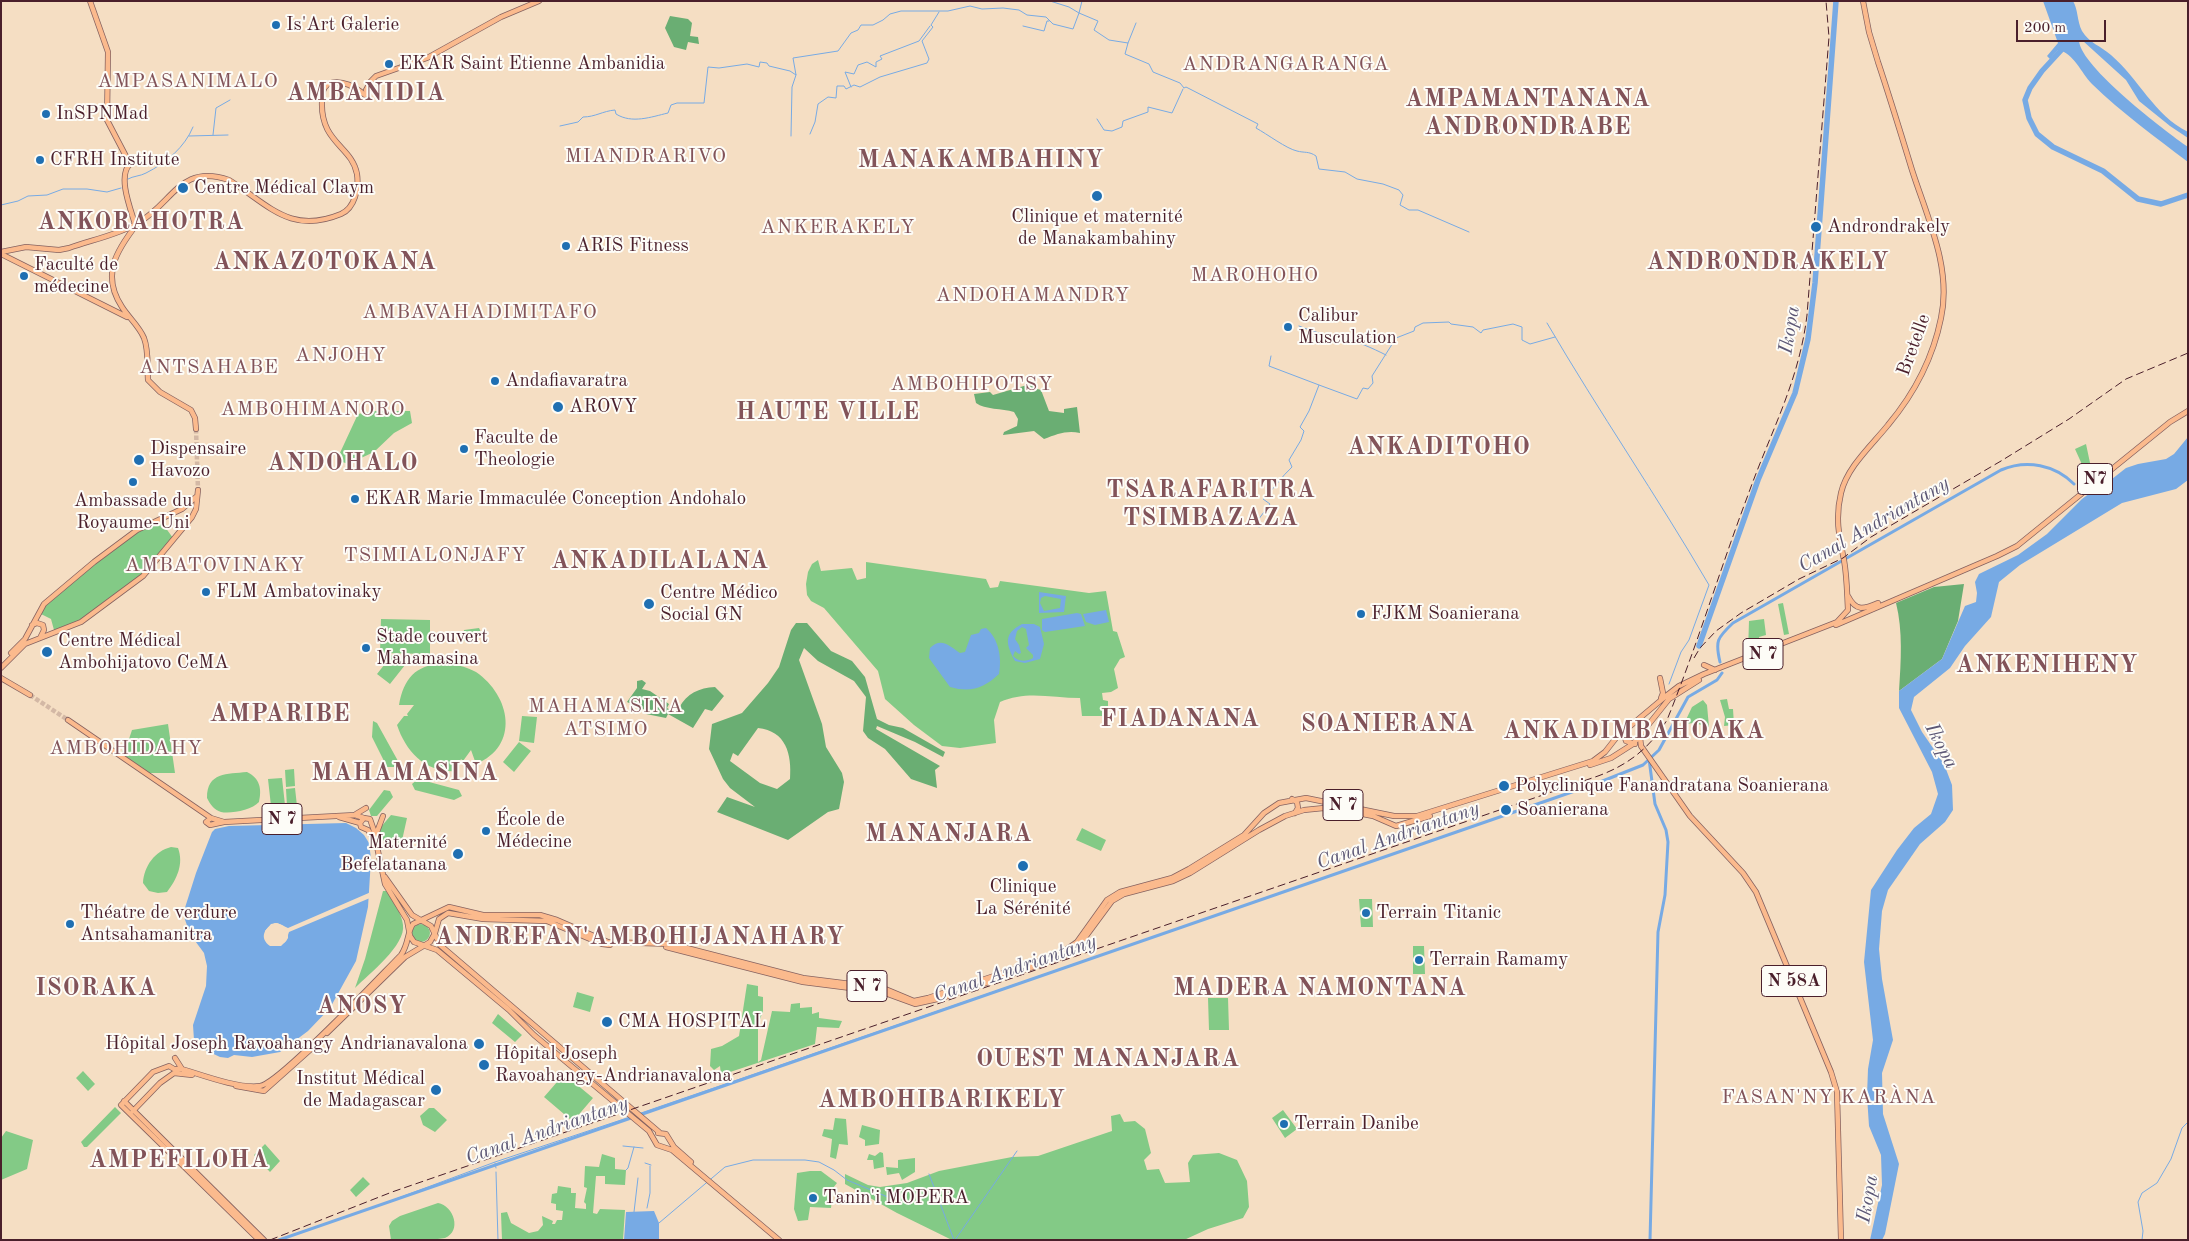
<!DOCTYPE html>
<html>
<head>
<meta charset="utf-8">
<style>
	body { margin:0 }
	#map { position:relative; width:2189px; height:1241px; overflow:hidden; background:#f5dec3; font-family:"Old Standard TT",serif }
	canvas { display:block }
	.frame { position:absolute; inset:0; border:2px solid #4a1f2b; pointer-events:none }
	.scale { position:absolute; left:2016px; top:20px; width:90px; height:22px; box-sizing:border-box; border:2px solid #4a1f2b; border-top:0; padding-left:6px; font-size:15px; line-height:18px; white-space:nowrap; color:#4a1f2b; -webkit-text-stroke:4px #fdfcf7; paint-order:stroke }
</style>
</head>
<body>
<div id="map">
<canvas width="2189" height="1241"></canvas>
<div class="frame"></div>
<div class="scale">200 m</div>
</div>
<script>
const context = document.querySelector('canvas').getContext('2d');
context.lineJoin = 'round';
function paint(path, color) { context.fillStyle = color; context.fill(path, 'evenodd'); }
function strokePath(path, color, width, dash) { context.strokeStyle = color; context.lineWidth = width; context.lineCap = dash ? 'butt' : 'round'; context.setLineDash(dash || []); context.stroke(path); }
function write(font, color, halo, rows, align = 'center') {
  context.font = font + ' "Old Standard TT",serif'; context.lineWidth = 4; context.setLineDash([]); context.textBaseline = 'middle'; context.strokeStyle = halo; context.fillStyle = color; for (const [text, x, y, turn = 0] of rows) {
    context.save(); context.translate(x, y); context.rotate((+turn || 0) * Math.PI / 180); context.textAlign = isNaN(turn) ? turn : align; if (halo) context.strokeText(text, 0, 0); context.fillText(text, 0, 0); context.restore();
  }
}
paint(new Path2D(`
	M373,411H410L412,423L394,433L374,452L348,464L340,461L339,455L358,414Z
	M2086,444L2093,477L2089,480L2075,449Z
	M157,521L165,527L173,538L143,576L81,622L54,630L51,619L41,614L44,604L135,532Z
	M818,560L821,571L852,568L857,580L866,578V562L986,579L990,588L998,587L1000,581L1089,593L1106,591L1113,631L1117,632L1125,657L1120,659L1114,669L1118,688L1111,692L1102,693L1103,700L1108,701V713H1104V716H1082L1080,698C1053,698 1026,690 1000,702L994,720L996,743L960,748L942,746L914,725L885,699L878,671L824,608L811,601L807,595L806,584L808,572L812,564Z
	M1783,603L1789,634L1784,635L1778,604Z
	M381,619L430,620V654L380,653Z
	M1764,619L1766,635L1759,637L1760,648L1748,652L1749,621Z
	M479,628L481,632L470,642H466L463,640L464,630Z
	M392,655L405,665L390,684L377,674Z
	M442,663C454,664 465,666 476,672C511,696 520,746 476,764L471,750L463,761L461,759L456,771C426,773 406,752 397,725L404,716H408L407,714L414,705H399C404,678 415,666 442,663Z
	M1727,699L1729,709H1733L1734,725L1724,726L1725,717L1720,700Z
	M1703,700L1707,705L1709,727L1694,723L1684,724L1692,707Z
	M522,716L537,717L534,743L519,741Z
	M373,721L377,723L398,761L394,767H387L372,737Z
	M168,724L175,773H149L121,753L128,742L132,730Z
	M519,742L531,751L514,772L503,762Z
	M294,769L295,786L286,787L285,770Z
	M247,772C260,778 262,789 259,802C252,810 231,814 221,812C214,810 210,804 207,798C207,772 227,774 247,772Z
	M282,778L285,805L271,806L268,779Z
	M418,779L459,790L462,796L454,800L415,790L412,784Z
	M295,788L297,806H287L286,789Z
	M384,790L390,791L393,797L377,816H371L369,810Z
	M391,815L407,818L401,845L384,841L379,837L381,827Z
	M1082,828L1106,840L1101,851L1076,840Z
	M171,847L178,848C184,864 177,879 167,892L158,893L149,891L143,883C144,866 155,851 171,847Z
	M383,891H386C392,900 402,913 403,925C406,945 369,974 355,988L365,959Z
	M1359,899H1372L1373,927H1361Z
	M412 933a9 9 0 1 1 18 0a9 9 0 1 1-18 0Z
	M1413,946H1424L1425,974H1413Z
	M747,984L758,986V996L763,997V1011L758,1025V1062L761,1060L772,1011L790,1012L791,1004L800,1003V1008L812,1007V1014L819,1012V1018L842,1021L839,1028L817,1027L815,1044L721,1075L720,1066L714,1070L710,1066L711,1049L722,1046L739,1036Z
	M577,992L594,997L590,1012L573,1007Z
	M1208,998H1228L1229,1030H1209Z
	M498,1014L522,1035L515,1042L492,1023Z
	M83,1071L95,1084L88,1091L76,1078Z
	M564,1074L593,1098L575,1119L571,1120L544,1097Z
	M115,1107L121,1113L87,1147H84L81,1142Z
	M429,1108H434L447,1120L435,1132L423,1125L420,1116Z
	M1283,1110L1297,1129L1285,1138L1272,1118Z
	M1120,1114L1124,1122L1135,1121L1145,1129L1151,1153L1144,1160L1147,1170L1159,1169L1165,1183L1190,1182L1188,1163L1193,1155L1219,1153L1237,1160L1247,1181L1249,1207L1243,1218L1208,1229L1184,1240H952L897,1213L845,1184V1174L868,1185L880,1187L907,1183L939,1171L1012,1157L1038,1156L1112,1131L1111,1116Z
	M835,1118L846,1119L848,1145L839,1144L836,1159L830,1157L832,1139L822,1136L824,1129L833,1130Z
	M862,1125L880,1130L879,1144L865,1146V1140L859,1137Z
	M6,1131L33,1140L27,1169L1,1180V1138Z
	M265,1144L280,1161L270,1172L254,1155Z
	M880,1152L883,1153L884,1167L874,1169L873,1160H867L869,1154L875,1156Z
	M602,1154L615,1158V1169L626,1170L625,1185L605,1184V1176H596L593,1213L597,1214L600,1209L625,1210L623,1240H502L501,1213L507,1212L511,1223L529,1233L538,1231L543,1225L542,1216L553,1221L552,1224H555L557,1220H562L563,1211L556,1210V1204L551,1203L552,1194L557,1193L558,1186L571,1188V1193H576L575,1208L586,1209V1204L584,1202L587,1188L584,1187L585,1166L599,1167Z
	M915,1158V1172L902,1180L899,1173L887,1175L886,1167L898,1168V1160Z
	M810,1171H821L837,1183L833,1188L831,1208L810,1207L808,1220L798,1221L794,1209L797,1173Z
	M363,1177L370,1184L356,1197L350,1190Z
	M438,1203C454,1206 462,1231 445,1238C430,1241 407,1240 391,1240L389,1226L392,1221L400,1216Z`), '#83ca86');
paint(new Path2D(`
	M670,16L688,19L692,23L690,36L698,37L699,44L688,42L686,50L674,47L665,28Z
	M1034,383V388L1041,390L1049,411L1064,413V409L1077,407L1080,433C1067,430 1057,434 1044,439L1034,431L1003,435L1004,432L1017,426L1018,419L1014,412C1002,408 985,410 976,403L974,394L990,392L993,395Z
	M1964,584L1958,621L1942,659L1899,691C1901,661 1903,631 1896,603L1934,587Z
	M796,623H807L831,651L852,661L865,677L877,719L889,725L903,728L945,752L943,757L915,742L877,726L876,729L940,766L935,770L937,788L911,779L885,749L868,738L863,731L866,697L854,681L818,661L804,648L799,660L822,724L826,747L842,773L844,782L839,809L828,812L788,840L717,812L727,797L755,807L730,788L723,779L709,749L712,724L742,713L768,683L779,667L791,630ZM758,728C786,731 792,754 790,779L777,789L760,783L730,761L733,753L738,756Z
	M642,680L646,683L642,689L650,691L669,704L667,708L672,711L676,707L679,708C687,693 699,688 715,687L724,696L712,711L705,709L693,728L668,714L666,718L646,714L645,710L627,702L637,688V681Z`), '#6aae73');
paint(new Path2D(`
	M2043,1H2073C2078,9 2077,21 2082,31C2089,43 2101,46 2111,55C2139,79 2154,115 2188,132V138L2170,126L2139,101L2126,80L2083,41H2079C2081,67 2165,131 2188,147V162C2155,137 2122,113 2092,84C2081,73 2074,53 2058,50L2050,59L2047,56L2058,43Z
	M2188,437V480L2176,489L2122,503L2020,565L1999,582L1991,617L1965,646L1950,668L1914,697L1911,710L1922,732L1944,764L1952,785L1953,810L1945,822L1920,844L1888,890L1882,911L1879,949L1882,979L1893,1040L1882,1073L1883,1114L1899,1164L1885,1234L1882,1240H1870L1882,1185L1881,1155L1869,1126L1867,1096L1868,1069L1873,1040L1864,962L1871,890L1897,850L1914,828L1931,814L1938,794L1932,772L1899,708V691L1942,659L1965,606L1976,602L1977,593L1975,582L1979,574L2018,555L2047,534L2082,499L2090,493L2104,488L2109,484L2112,479L2126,468L2138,464L2166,459L2174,454Z
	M1039,592L1066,596L1064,612L1039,613ZM1045,596L1061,599L1060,608L1044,611L1040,603L1041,598Z
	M1106,610L1109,622L1095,625L1086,622L1083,614Z
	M1077,613L1081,614L1085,626L1045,632L1042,630V619Z
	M1022,624H1034L1040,627L1044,644L1040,659L1025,663L1015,661C1006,644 1003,634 1022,624ZM1022,627L1026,629L1029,645L1026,648L1033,655V658C1026,662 1019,662 1013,656L1015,651L1019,654L1021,653L1019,645L1015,639L1017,631Z
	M986,628C999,639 1002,658 999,674C984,688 971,693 950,687L929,658L930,648C941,636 951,647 960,653L965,652L971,635L979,633L981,629Z
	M346,823L356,828L364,835L369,843L371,859L368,907L356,961L330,1008L308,1031L280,1052L252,1057L234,1055L228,1058L220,1057L199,1047L194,1040L193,1025L206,986L207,966L204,953L190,934L183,914L196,873L212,832L215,829L229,826ZM275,923C284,924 289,929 288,938C285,945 277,946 270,946C259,938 264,928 275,923Z
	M654,1211L659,1223V1240H624L626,1212Z`), '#77aae4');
paint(new Path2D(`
	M371,892L370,898L289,932L286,941L281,946H272L265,940V931L271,924L277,923L288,928ZM277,926L284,929L286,937L280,943L271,944L267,940L266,933L268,930Z`), '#f5dec3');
strokePath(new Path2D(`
	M1050,1L1069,7L1079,13L1082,1
	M1023,26L1044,31L1047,21H1049
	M1128,43L1136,23
	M851,87L845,72L854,74L858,65L867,62L876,67V62L882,59L880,56L919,41L930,26
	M1097,119L1104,130L1112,131L1122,127L1123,121L1148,112V107L1172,113L1183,89
	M560,126L578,122L583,117C595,117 603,111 615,110L616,114C632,124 651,117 668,113L671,105L677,103H704L708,67L719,68L747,64L759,67L760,62L767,63L769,66L790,71L796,75L793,58L838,51L851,33L858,30L861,25H873L883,20L890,14L901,11H948L970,6L982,9L1003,8L1019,10L1027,15L1046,17L1053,24L1073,29L1079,13L1098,21L1094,30L1109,40L1128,43L1125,54L1149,64L1153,72L1180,83L1184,88L1186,87L1258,124L1256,128C1267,134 1287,149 1297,151C1304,153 1309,151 1316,156L1319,169L1345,172L1357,179L1383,184L1399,190L1403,195L1400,205L1409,210H1418L1469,232
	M810,134L815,122L818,104L828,97L836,98L837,86H844L846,89L854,85L860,87L880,77L927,63L929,59L922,41L933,27L931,25L939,12
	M213,135L216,108L230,100
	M189,136L228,135
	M791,136L792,87L796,75
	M128,179C133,176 141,176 146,173C166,163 185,147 193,127
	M1,205L18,201L28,196L47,195L63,189H87L107,192L121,188
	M1547,323C1599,412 1657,496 1709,585L1689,640L1681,652L1669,684
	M1299,326C1313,332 1326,335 1341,338C1357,341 1372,348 1386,355
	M1271,356L1269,366L1319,385
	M1259,527L1258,520L1270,504L1263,499C1274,489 1281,477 1292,467L1289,460L1301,440L1304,431L1300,427L1309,411L1319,385L1357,399L1363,388L1368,389L1373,383L1372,376L1396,338L1414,331L1415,327L1423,323L1449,322L1451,324L1473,327L1481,333L1483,330L1513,324L1522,327V340L1530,344L1555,337
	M641,1113L1127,946
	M623,1146L643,1148
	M495,1163L496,1168
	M645,1163L651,1165
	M626,1170L628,1168L634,1147
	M496,1172L498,1240
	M929,1174L954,1240
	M393,1200L495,1162L630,1117
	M647,1208L650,1193V1166
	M634,1212L638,1178
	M659,1223L725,1167L753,1160H805L819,1162L834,1170L847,1180L890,1198
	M955,1240L1017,1151
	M2142,1240L2143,1231L2138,1202L2142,1193L2157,1183L2171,1159L2182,1128L2188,1122`), '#77aae4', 1);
strokePath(new Path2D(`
	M1720,662C1715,641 1717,638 1733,623L2001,470C2027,459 2055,465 2074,484
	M1649,759L1655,804L1666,830L1668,842L1665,895L1658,932L1650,1240
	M279,1240L1595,784L1643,765L1659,750L1688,697L1717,680L1722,673`), '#77aae4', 3);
strokePath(new Path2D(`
	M2065,46L2042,71L2030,88L2025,100L2029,118L2037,134L2053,147L2103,171L2138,199L2161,204L2188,195
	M1699,646L1758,480L1795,393L1808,339L1815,283L1836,1`), '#77aae4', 5.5);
strokePath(new Path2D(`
	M196,429L198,490
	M30,695L68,720`), '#d3b8a5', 4.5, [4.5, 2]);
const major = new Path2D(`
	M90,1L108,52L107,120L130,164C117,176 131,210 135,224
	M365,95L368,93L366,90L371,81L376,76L427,58L501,17L539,1
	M137,224C116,251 101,275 122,307C129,318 139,326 144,338C149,351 147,366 148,380L160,392L191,410L195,418L196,429
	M1,252L26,247L59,250L69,248C91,240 118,235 138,223C173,203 180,163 229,180C269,205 290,235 341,214C355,208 359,188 357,174C352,146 320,143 322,101C322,94 322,89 328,84C342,78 356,88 365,95
	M1,254L127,317
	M1848,596C1856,612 1864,609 1878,603
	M32,625L37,623L43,625L44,630L40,638
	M1836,625L1997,556L2017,546L2170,422L2188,411
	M11,653L25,639L44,604L94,562L137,530L182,509L196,497
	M1704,665L1715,670
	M1,668L25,644L81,622L143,576L192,517L196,509L198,490
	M1,678L30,695
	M1660,678L1663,693L1661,698
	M68,720L211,818L224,822
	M1625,732L1624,735L1626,741L1635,744
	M1640,737L1641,746L1690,816L1743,873L1756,892L1831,1072L1837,1092L1841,1240
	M1590,765L1611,758L1633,744L1669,699L1699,680
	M1292,799L1297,802L1298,808L1295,813
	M356,814L366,808
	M339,817L360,823L361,827L368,830L376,842L385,884L407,920L410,936L414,942L437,950L509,1010L534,1035L649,1131L657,1145L672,1150L779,1240
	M211,818L206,822L210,825L224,822L355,815L364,818
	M360,823L364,818L370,819L379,845
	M377,832L383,816
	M385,877L412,915L431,926L440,945L659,1132
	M666,947L803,982L882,992L915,1004L942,998L1065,956L1078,947L1112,901L1124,894L1173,881L1190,873L1259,830L1285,816L1304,810L1324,808L1337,809L1373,816L1396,826L1430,816
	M327,1033L405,957L430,942L435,933L439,919L448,913L483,919L547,921L602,944L610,945
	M175,1058L182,1069
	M174,1069H182C202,1075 239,1089 260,1086C280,1083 380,976 401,955C409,944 407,932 413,924L449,907L483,915H540L557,920L608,942L671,944L803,978L883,988L914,1001L928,998L1060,954L1077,942L1107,900L1120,892L1172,878L1189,869L1244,835L1264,813L1279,803L1306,798L1394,816H1417L1593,761L1605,752L1616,738L1666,696L1679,686L1704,674L1837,622L1848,610C1847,593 1847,577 1844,560C1839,536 1835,518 1841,493C1847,467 1872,445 1888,425C1914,394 1933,358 1941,318C1952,268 1927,217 1912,170C1901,134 1890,98 1878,62L1869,32L1863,1
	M174,1069L169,1066L153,1072L121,1105L259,1240
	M174,1073L192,1075
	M236,1086L264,1091L311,1049
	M124,1101L264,1240
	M133,1111L160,1083L174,1073
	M658,1133L666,1134L674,1147L691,1162`);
strokePath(major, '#866260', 6);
strokePath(major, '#fbba8d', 4.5);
strokePath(new Path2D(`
	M1694,658L1700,648L1716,631L1741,613L1799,579L1843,558L1871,537L2001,461L2069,419L2126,379L2188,353
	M270,1240L392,1192L1598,776C1628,765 1650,748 1667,720C1697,646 1720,569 1748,495C1770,433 1799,382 1807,315L1829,37L1826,1`), '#4a1f2b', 1, [8, 4]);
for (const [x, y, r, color] of [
	[276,25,5,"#1f6fb2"],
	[389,64,5,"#1f6fb2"],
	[46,114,5,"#1f6fb2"],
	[40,160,5,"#1f6fb2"],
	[183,188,6,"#1f6fb2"],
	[1097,196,6,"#1f6fb2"],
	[1816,227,6,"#1f6fb2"],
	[566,246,5,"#1f6fb2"],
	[24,276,5,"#1f6fb2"],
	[1288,327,5,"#1f6fb2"],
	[495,381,5,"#1f6fb2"],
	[558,407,6,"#1f6fb2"],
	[464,449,5,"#1f6fb2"],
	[139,460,6,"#1f6fb2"],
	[133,482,5,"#1f6fb2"],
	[355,499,5,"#1f6fb2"],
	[206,592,5,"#1f6fb2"],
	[649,604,6,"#1f6fb2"],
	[1361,614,5,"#1f6fb2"],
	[366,648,5,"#1f6fb2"],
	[47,652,6,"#1f6fb2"],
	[1504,786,6,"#1f6fb2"],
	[1506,810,6,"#1f6fb2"],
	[486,831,5,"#1f6fb2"],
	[458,854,6,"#1f6fb2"],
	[1023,866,6,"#1f6fb2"],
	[1366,913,5,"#1f6fb2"],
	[70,924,5,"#1f6fb2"],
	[1419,960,5,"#1f6fb2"],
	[607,1022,6,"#1f6fb2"],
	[479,1044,6,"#1f6fb2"],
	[484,1065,6,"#1f6fb2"],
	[436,1090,6,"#1f6fb2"],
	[1284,1124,5,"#1f6fb2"],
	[813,1198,5,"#1f6fb2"]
]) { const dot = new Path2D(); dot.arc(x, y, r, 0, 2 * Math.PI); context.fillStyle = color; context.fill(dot); strokePath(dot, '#fdfcf7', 2); }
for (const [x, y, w] of [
	[2095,479,35],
	[1763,654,40],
	[1343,805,40],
	[282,819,40],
	[1794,981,65],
	[867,986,40]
]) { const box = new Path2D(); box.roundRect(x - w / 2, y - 15.5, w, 31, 4); context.fillStyle = '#fdfcf7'; context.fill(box); strokePath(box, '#4a1f2b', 1); }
write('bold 18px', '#4a1f2b', null, [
	["N7",2095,479],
	["N 7",1763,654],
	["N 7",1343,805],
	["N 7",282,819],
	["N 58A",1794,981],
	["N 7",867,986]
]);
write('19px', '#4a1f2b', '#fdfcf7', [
	["Is'Art Galerie",286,25],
	["EKAR Saint Etienne Ambanidia",399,64],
	["InSPNMad",56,114],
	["CFRH Institute",50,160],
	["Centre Médical Claym",194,188],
	["Clinique et maternité",1097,217,"center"],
	["de Manakambahiny",1097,239,"center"],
	["Androndrakely",1827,227],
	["ARIS Fitness",576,246],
	["Faculté de",34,265],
	["médecine",34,287],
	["Calibur",1298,316],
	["Musculation",1298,338],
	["Andafiavaratra",505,381],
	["AROVY",569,407],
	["Faculte de",474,438],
	["Theologie",474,460],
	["Dispensaire",150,449],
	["Havozo",150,471],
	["EKAR Marie Immaculée Conception Andohalo",365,499],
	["Ambassade du",133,501,"center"],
	["Royaume-Uni",133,523,"center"],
	["FLM Ambatovinaky",216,592],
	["Centre Médico",660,593],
	["Social GN",660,615],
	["FJKM Soanierana",1371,614],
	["Stade couvert",376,637],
	["Mahamasina",376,659],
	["Centre Médical",58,641],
	["Ambohijatovo CeMA",58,663],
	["Polyclinique Fanandratana Soanierana",1515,786],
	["Soanierana",1517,810],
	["École de",496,820],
	["Médecine",496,842],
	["Maternité",447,843,"right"],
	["Befelatanana",447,865,"right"],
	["Clinique",1023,887,"center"],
	["La Sérénité",1023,909,"center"],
	["Théatre de verdure",80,913],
	["Antsahamanitra",80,935],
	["Terrain Titanic",1376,913],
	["Terrain Ramamy",1429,960],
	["CMA HOSPITAL",618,1022],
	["Hôpital Joseph Ravoahangy Andrianavalona",468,1044,"right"],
	["Hôpital Joseph",495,1054],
	["Ravoahangy-Andrianavalona",495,1076],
	["Institut Médical",425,1079,"right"],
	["de Madagascar",425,1101,"right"],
	["Terrain Danibe",1294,1124],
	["Tanin'i MOPERA",823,1198]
], 'left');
write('19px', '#4a1f2b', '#fdfcf7', [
	["Bretelle",1914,345,-70]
]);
context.letterSpacing = '1px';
write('20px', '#825359', '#fdfcf7', [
	["ANDRANGARANGA",1286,65],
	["AMPASANIMALO",188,82],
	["MIANDRARIVO",646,157],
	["ANKERAKELY",838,228],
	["MAROHOHO",1255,276],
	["ANDOHAMANDRY",1033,296],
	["AMBAVAHADIMITAFO",480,313],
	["ANJOHY",341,356],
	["ANTSAHABE",209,368],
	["AMBOHIPOTSY",972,385],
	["AMBOHIMANORO",313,410],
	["TSIMIALONJAFY",435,556],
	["AMBATOVINAKY",215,566],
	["MAHAMASINA",606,707],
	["ATSIMO",606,730],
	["AMBOHIDAHY",126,749],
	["FASAN'NY KARÀNA",1829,1098]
]);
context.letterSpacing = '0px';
write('italic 20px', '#5c5775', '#fdfcf7', [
	["Ikopa",1790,330,-81],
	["Canal Andriantany",1874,525,-30],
	["Ikopa",1941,746,62],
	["Canal Andriantany",1398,836,-19],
	["Canal Andriantany",1015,969,-19],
	["Canal Andriantany",547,1131,-19],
	["Ikopa",1868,1199,-80]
]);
context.letterSpacing = '1px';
write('bold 24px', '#825359', '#fdfcf7', [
	["AMBANIDIA",366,94],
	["AMPAMANTANANA",1528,100],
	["ANDRONDRABE",1528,128],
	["MANAKAMBAHINY",981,161],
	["ANKORAHOTRA",141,223],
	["ANKAZOTOKANA",325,263],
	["ANDRONDRAKELY",1768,263],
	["HAUTE VILLE",828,413],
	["ANKADITOHO",1439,448],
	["ANDOHALO",343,464],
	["TSARAFARITRA",1211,491],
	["TSIMBAZAZA",1211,519],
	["ANKADILALANA",660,562],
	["ANKENIHENY",2047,666],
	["AMPARIBE",280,715],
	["FIADANANA",1180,720],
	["SOANIERANA",1388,725],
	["ANKADIMBAHOAKA",1634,732],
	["MAHAMASINA",405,774],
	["MANANJARA",949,835],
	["ANDREFAN'AMBOHIJANAHARY",640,938],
	["ISORAKA",96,989],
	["MADERA NAMONTANA",1320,989],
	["ANOSY",362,1007],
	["OUEST MANANJARA",1108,1060],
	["AMBOHIBARIKELY",942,1101],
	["AMPEFILOHA",179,1161]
]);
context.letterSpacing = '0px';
</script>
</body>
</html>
